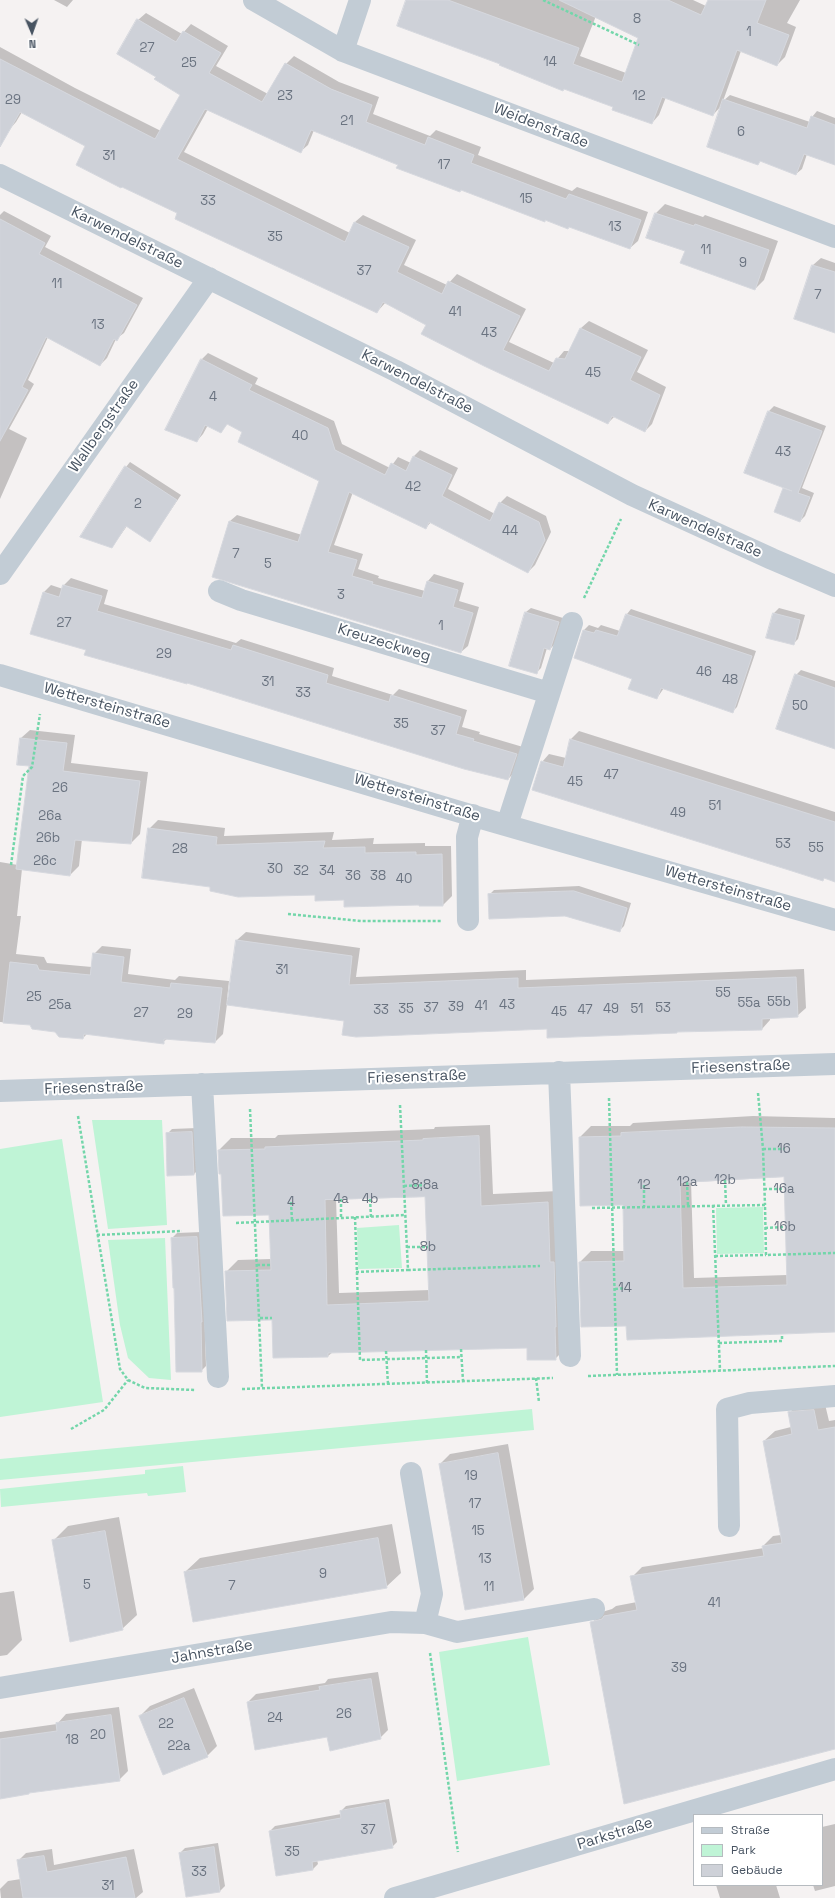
<!DOCTYPE html>
<html>
<head>
<meta charset="utf-8">
<style>
	body { margin:0 }
	#map { position:relative; width:835px; height:1898px; overflow:hidden; background:#f5f2f2; font-family:"Space Grotesk",sans-serif }
	canvas { display:block }
	.legend { position:absolute; left:693px; top:1814px; width:130px; height:72px; box-sizing:border-box; background:#fff; border:1px solid #b6bbc0; margin:0; padding:5px 7px; list-style:none; font-size:12px; color:#485462 }
	.legend li { display:flex; align-items:center; gap:8px; height:20px }
	.legend b { width:20px; border:1px solid #b6bbc0 }
	.north { position:absolute; left:12px; top:12px; width:40px; height:40px; -webkit-text-stroke:3px #fff; paint-order:stroke; rotate:178deg; font-size:11px; font-weight:700; line-height:16px; text-align:center; color:#485462 }
	.north::after { content:''; display:block; margin:auto; width:14px; height:18px; background:#485462; clip-path:polygon(50% 0,100% 100%,50% 72%,0 100%) }
</style>
</head>
<body>
<div id="map">
<canvas width="835" height="1898"></canvas>
<ul class="legend">
<li><b style="height:5px;background:#c2ccd5"></b>Straße</li>
<li><b style="height:11px;background:#bff4d6"></b>Park</li>
<li><b style="height:11px;background:#ced1d8"></b>Gebäude</li>
</ul>
<div class="north">N</div>
</div>
<script>
const context = document.querySelector('canvas').getContext('2d');
context.lineJoin = 'round';
function paint(path, color) { context.fillStyle = color; context.fill(path, 'evenodd'); }
function strokePath(path, color, width, dash) { context.strokeStyle = color; context.lineWidth = width; context.lineCap = dash ? 'butt' : 'round'; context.setLineDash(dash || []); context.stroke(path); }
function write(font, color, halo, rows, align = 'center') {
  context.font = font + ' "Space Grotesk",sans-serif'; context.lineWidth = 4; context.setLineDash([]); context.textBaseline = 'middle'; context.strokeStyle = halo; context.fillStyle = color; for (const [text, x, y, turn = 0] of rows) {
    context.save(); context.translate(x, y); context.rotate((+turn || 0) * Math.PI / 180); context.textAlign = isNaN(turn) ? turn : align; if (halo) context.strokeText(text, 0, 0); context.fillText(text, 0, 0); context.restore();
  }
}
paint(new Path2D(`
	M92,1120H162L167,1225L108,1229Z
	M62,1139L103,1402L0,1417V1149Z
	M763,1207L764,1253L717,1254L716,1208Z
	M399,1225L402,1268L358,1269L357,1228Z
	M165,1238L171,1380L149,1378L128,1358L120,1325L108,1240Z
	M532,1409L534,1430L0,1480V1459Z
	M183,1466L186,1492L148,1496L147,1493L1,1507L0,1489L145,1474V1470Z
	M528,1637L550,1765L457,1781L439,1652Z`), '#bff4d6');
paint(new Path2D(`
	M54,0H73L67,7Z
	M407,0H693L706,6L709,0H800L787,23L796,27L785,57L777,65L741,51L723,101L730,95L810,122L812,117L817,111L835,118V164L807,154L802,169L796,174L761,160L758,164L722,105L713,115L666,97L659,115L652,123L614,106L502,63ZM596,16L639,37L626,73L580,56Z
	M146,13L182,34L191,24L228,46L216,66L268,94L286,64L294,56L339,82L379,97L373,114L430,136L436,130L481,147L478,155L572,191L577,187L648,212L638,241L630,248L399,164L314,130L308,145L300,152L208,109L184,152L350,233L355,222L363,215L416,240L404,265L447,285L457,274L526,309L509,342L554,363L564,351H569L581,328L589,321L648,350L637,372L666,387L652,424L645,431L615,416L608,423L386,302L377,312L179,212L86,146L22,112L16,122L9,130L0,125V47L75,88L161,131L181,94L158,76L138,20Z
	M665,204L703,217L705,215L778,241L764,280L755,289L686,250L647,237L656,213Z
	M4,211L51,236L45,247L143,298L124,333L116,339L107,358L100,365L48,337L28,380L34,384L9,429L27,438L0,499V215Z
	M821,258L835,263V332L795,318L813,265Z
	M208,353L258,378L255,384L334,421L342,444L390,468L398,457L411,463L414,456L420,450L458,468L448,489L495,514L500,503L507,496L546,516L551,532L535,565L528,572L431,522L426,528L353,492L334,545L363,554L358,569L379,576L378,578L425,591L428,581L434,574L464,583L459,601L479,607L468,646L461,652L213,576L230,521L237,515L302,535L320,480L228,423L221,432L208,425L203,434L197,441L201,360Z
	M774,406L826,426L802,488L814,493L805,516L800,521L784,488L785,487L746,472L769,411Z
	M130,462L181,495L150,541L127,526L112,547L126,467Z
	M71,578L108,590L104,604L236,643L241,639L334,668L332,676L393,695L399,689L467,710L462,727L480,732L479,734L523,747L515,772L508,779L87,649L44,592L51,585L63,589L64,585Z
	M531,608L563,618L555,644L550,649L547,648L541,668L536,673L526,612Z
	M779,608L805,615L798,639L793,644L768,638L774,613Z
	M631,609L756,651L737,707L732,712L664,688L657,698L633,678L575,658L584,630L589,625L598,628L601,625L620,631L627,614Z
	M801,670L835,681V745L796,675Z
	M30,730L75,735L71,763L148,772L140,834L131,843L82,839L79,866L70,875L22,869L17,916H21L16,954L44,957L47,963L92,967L94,954L102,946L131,949L128,974L175,980L179,976L229,981L227,1000L229,1001L237,940L246,932L360,948L356,977L526,970V980L804,969L806,1008L797,1016L770,1017V1020L762,1029L548,1028L346,1020L227,1004L223,1034L215,1042L167,1039L163,1042L87,1034L83,1038L30,1024L0,1022V862L18,865L31,765L21,738Z
	M579,731L835,812V880L825,877L823,879L792,870L534,790L542,762L549,754L566,758L571,739Z
	M158,820L225,828L224,836L334,832L332,840L374,838L373,844L425,843V846H451L452,896L443,905L346,899L316,894L211,886L149,829Z
	M579,886L631,903L624,926L619,931L489,895L494,890Z
	M753,1116L835,1118V1331L627,1325L580,1262L591,1251H625L624,1204L580,1137L591,1126H630L633,1123ZM785,1176L787,1275L694,1278L691,1181Z
	M490,1125L493,1194L559,1191L567,1347L555,1359L528,1347L333,1352L328,1356L274,1357L273,1319L226,1272L238,1260L271,1259L270,1214L222,1173L219,1150L231,1138H275L278,1135L434,1129L435,1127ZM426,1196L430,1290L339,1293L336,1198Z
	M197,1128L199,1169L194,1174L168,1175L167,1134L172,1129Z
	M202,1232L206,1366L201,1371L172,1238L177,1233Z
	M824,1400L829,1421L835,1420V1748L592,1623L602,1612L612,1609L616,1606L637,1602L632,1577L642,1567L764,1548L763,1546L773,1536L781,1535L764,1441L775,1431L791,1427L789,1413L800,1403Z
	M508,1444L534,1589L524,1599L440,1464L450,1454Z
	M119,1517L137,1615L122,1629L53,1541L68,1526Z
	M392,1524L401,1573L386,1587L185,1572L200,1558Z
	M14,1591L22,1640L7,1655L0,1656V1593Z
	M378,1672L388,1730L380,1738L328,1736L248,1702L256,1694L325,1683L328,1679Z
	M194,1688L217,1746L207,1756L140,1716L150,1706Z
	M119,1707L128,1771L119,1780L31,1791L29,1793L0,1798V1732L57,1724L66,1714Z
	M389,1799L397,1842L392,1847L317,1860L318,1864L313,1869L277,1875L270,1831L275,1826L341,1814V1811L346,1806Z
	M835,1824V1886L815,1891L813,1885H822V1827Z
	M218,1843L225,1886L220,1891L180,1853L185,1848Z
	M52,1849L54,1865L134,1849L143,1892L136,1898H1L0,1889L8,1881L21,1879L18,1861L26,1853Z
	M716,1885H776L780,1898H720Z`), '#0003');
const building = new Path2D(`
	M406,0H448L579,48L573,64L622,82L638,38L559,0H668L701,15L708,0H766L757,23L789,35L777,66L737,50L713,116L662,97L652,124L612,110L613,107L564,89L563,91L499,65L500,64L397,26Z
	M137,19L176,42L183,31L221,53L209,73L262,102L285,63L331,89L372,105L366,122L425,145L428,137L474,155L471,163L566,199L569,194L641,220L630,249L569,227L568,229L545,220V222L461,190L460,192L396,168L398,165L311,130L301,153L205,109L177,159L345,242L354,222L409,247L397,272L442,294L448,281L520,316L503,350L549,371L556,358L565,359L580,328L641,357L630,380L660,395L645,432L612,416L608,424L484,366L421,334L426,325L383,302L377,313L175,219L177,213L122,187L121,188L76,165L85,146L20,112L0,147V59L155,139L180,95L154,79L156,77L117,54Z
	M723,99L807,128L811,116L835,125V165L804,154L796,175L760,161L758,165L707,147Z
	M655,213L694,226L695,224L769,250L755,290L680,263L685,251L646,238Z
	M0,219L45,243L39,254L137,305L117,341L114,339L100,366L46,337L22,387L28,390L0,441Z
	M812,265L835,272V333L794,319Z
	M201,359L252,385L249,390L328,428L335,450L385,475L391,463L406,471L413,456L452,475L442,496L490,521L499,502L539,522L545,540L528,573L429,522L426,529L349,492L328,552L357,560L352,576L373,582L372,584L422,598L427,581L458,590L453,607L473,613L461,653L212,577L229,521L298,542L319,481L238,442L242,432L227,424L221,433L205,425L197,442L165,430Z
	M768,411L822,431L798,493L810,497L800,522L774,512L783,488L792,491L744,473Z
	M125,466L177,500L150,542L126,526L112,548L80,537Z
	M63,585L102,596L97,611L231,650L233,645L328,675L326,683L389,702L391,695L461,717L456,734L474,739L473,741L517,754L508,780L464,769L187,683V684L84,655L86,650L30,634L43,592L59,597Z
	M525,612L559,622L550,650L544,648L537,674L509,666Z
	M773,613L800,620L794,645L766,638Z
	M626,614L752,656L733,713L661,688L657,699L628,689L632,679L574,658L583,630L594,633L596,630L617,636Z
	M795,674L835,688V749L776,729Z
	M20,738L67,743L63,771L140,781L131,844L75,840L70,876L16,869L29,766L17,765Z
	M570,739L835,822V882L824,878L823,881L792,871L532,790L541,761L563,767Z
	M148,828L217,837L216,845L325,841L323,848L365,847V853L416,852V855L442,854L443,906H419V905L344,907V900L315,901V895L238,897L210,891V887L142,878Z
	M574,891L627,908L620,932L565,916L489,919L488,894Z
	M236,940L352,956L349,985L518,978V988L796,977L798,1017L762,1019V1030L677,1032V1033L547,1038V1029L356,1037L342,1035L344,1021L227,1005Z
	M93,953L124,957L121,982L170,988L171,983L222,988L215,1043L164,1039V1044L84,1034L83,1039L59,1037L55,1032L32,1029L30,1025L3,1023L10,962L37,965L39,970L90,975Z
	M741,1127L835,1128V1332L627,1340L626,1326L581,1327L579,1262L624,1261L623,1205L580,1206L579,1137L621,1136V1133ZM784,1177L787,1285L683,1288L680,1183Z
	M192,1132L194,1175L167,1176L166,1133Z
	M479,1136L481,1206L548,1202L550,1262H554L556,1327H555L556,1360H527V1348L328,1353V1357L273,1358L272,1320L227,1321L225,1271L271,1270L269,1215L223,1216L221,1174H219L218,1150L265,1149V1147L423,1140V1139ZM425,1197L429,1301L327,1305L325,1200Z
	M197,1237L202,1322H201L202,1372H176L174,1288H173L171,1238Z
	M814,1410L818,1430L835,1427V1749L624,1804L590,1622L602,1619L604,1616L637,1610L630,1576L764,1556L762,1546L782,1543L763,1441L792,1434L788,1412Z
	M498,1453L524,1600L465,1610L439,1464Z
	M105,1531L123,1630L70,1642L52,1540Z
	M378,1538L387,1588L193,1622L184,1572Z
	M371,1679L381,1739L330,1751L327,1737L255,1750L247,1702L320,1690L319,1687Z
	M184,1698L208,1757L163,1775L139,1716Z
	M111,1715L120,1781L29,1793V1794L0,1799V1739L57,1731L56,1723Z
	M385,1803L393,1848L312,1862L313,1870L276,1876L269,1831L341,1818L340,1811Z
	M214,1847L220,1892L186,1897L179,1853Z
	M44,1856L47,1872L126,1857L135,1898H23L17,1860Z`);
paint(building, '#ced1d8');
strokePath(building, '#d6d8de', 1);
strokePath(new Path2D(`
	M543,0L639,45
	M584,598L621,519
	M11,865L23,776L32,767L40,714
	M288,914L361,921H442
	M758,1093L763,1149L765,1205
	M609,1098L617,1375
	M400,1105L408,1270L540,1266
	M250,1109L262,1388
	M78,1116L120,1369L128,1380L145,1388L195,1390
	M763,1149H784
	M725,1180L726,1205
	M687,1182L688,1206
	M644,1185V1207
	M404,1186L425,1185
	M764,1189H784
	M341,1199V1218
	M370,1199L371,1217
	M291,1202L292,1220
	M713,1205L720,1370
	M592,1208L765,1205L766,1255L835,1253
	M355,1217L360,1360L462,1357
	M236,1223L405,1215
	M765,1228L785,1227
	M97,1235L182,1231
	M407,1247H428
	M715,1256L766,1255
	M257,1265H270
	M356,1272L408,1270
	M615,1289L625,1288
	M260,1318H272
	M719,1343L782,1341V1334
	M461,1349L463,1381
	M426,1350L427,1383
	M386,1351L388,1384
	M588,1376L835,1366
	M536,1378L539,1402
	M242,1389L553,1378
	M71,1429L104,1410L128,1380
	M430,1653L458,1852`), '#73d6aa', 2.5, [3, 2]);
strokePath(new Path2D(`
	M254,0L343,51L835,237
	M343,51L360,0
	M0,175L396,371L632,495L772,559L835,586
	M0,574L209,278
	M219,591L241,600L549,693
	M0,675L460,812L835,920
	M507,825L572,623
	M468,920L467,837L473,815
	M559,1072L570,1356
	M202,1084L218,1377
	M0,1091L835,1064
	M411,1473L432,1594L425,1623
	M729,1526L727,1409L750,1403L835,1396
	M0,1688L391,1622L425,1623L457,1632L594,1609
	M395,1898L835,1769`), '#c2ccd5', 22);
write('13px', '#6a7380', null, [
	["8",637,19],
	["1",749,32],
	["27",147,48],
	["14",550,62],
	["25",189,63],
	["23",285,96],
	["12",639,96],
	["29",13,100],
	["21",347,121],
	["6",741,132],
	["31",109,156],
	["17",444,165],
	["15",526,199],
	["33",208,201],
	["13",615,227],
	["35",275,237],
	["11",706,250],
	["9",743,263],
	["37",364,271],
	["11",57,284],
	["7",818,295],
	["41",455,312],
	["13",98,325],
	["43",489,333],
	["45",593,373],
	["4",213,397],
	["40",300,436],
	["43",783,452],
	["42",413,487],
	["2",138,504],
	["44",510,531],
	["7",236,554],
	["5",268,564],
	["3",341,595],
	["27",64,623],
	["1",441,626],
	["29",164,654],
	["46",704,672],
	["48",730,680],
	["31",268,682],
	["33",303,693],
	["50",800,706],
	["35",401,724],
	["37",438,731],
	["47",611,775],
	["45",575,782],
	["26",60,788],
	["51",715,806],
	["49",678,813],
	["26a",50,816],
	["26b",48,838],
	["53",783,844],
	["55",816,848],
	["28",180,849],
	["26c",45,861],
	["30",275,869],
	["32",301,871],
	["34",327,871],
	["36",353,876],
	["38",378,876],
	["40",404,879],
	["31",282,970],
	["55",723,993],
	["25",34,997],
	["55b",779,1002],
	["55a",749,1003],
	["25a",60,1005],
	["43",507,1005],
	["41",481,1006],
	["39",456,1007],
	["37",431,1008],
	["53",663,1008],
	["35",406,1009],
	["49",611,1009],
	["51",637,1009],
	["33",381,1010],
	["47",585,1010],
	["45",559,1012],
	["27",141,1013],
	["29",185,1014],
	["16",784,1149],
	["12b",725,1180],
	["12a",687,1182],
	["8;8a",425,1185],
	["12",644,1185],
	["16a",784,1189],
	["4a",341,1199],
	["4b",370,1199],
	["4",291,1202],
	["16b",785,1227],
	["8b",428,1247],
	["14",625,1288],
	["19",471,1476],
	["17",475,1504],
	["15",478,1531],
	["13",485,1559],
	["9",323,1574],
	["5",87,1585],
	["7",232,1586],
	["11",489,1587],
	["41",714,1603],
	["39",679,1668],
	["26",344,1714],
	["24",275,1718],
	["22",166,1724],
	["20",98,1735],
	["18",72,1740],
	["22a",179,1746],
	["37",368,1830],
	["35",292,1852],
	["33",199,1872],
	["31",108,1886]
]);
write('15px', '#485462', '#fff', [
	["Weidenstraße",541,126,21],
	["Karwendelstraße",127,238,26],
	["Karwendelstraße",417,382,27],
	["Wallbergstraße",104,426,-55],
	["Karwendelstraße",705,529,24],
	["Kreuzeckweg",384,643,17],
	["Wettersteinstraße",107,706,16],
	["Wettersteinstraße",417,798,17],
	["Wettersteinstraße",728,889,16],
	["Friesenstraße",741,1067,-2],
	["Friesenstraße",417,1077,-2],
	["Friesenstraße",94,1088,-2],
	["Jahnstraße",212,1652,-10],
	["Parkstraße",615,1834,-17]
]);
</script>
</body>
</html>
